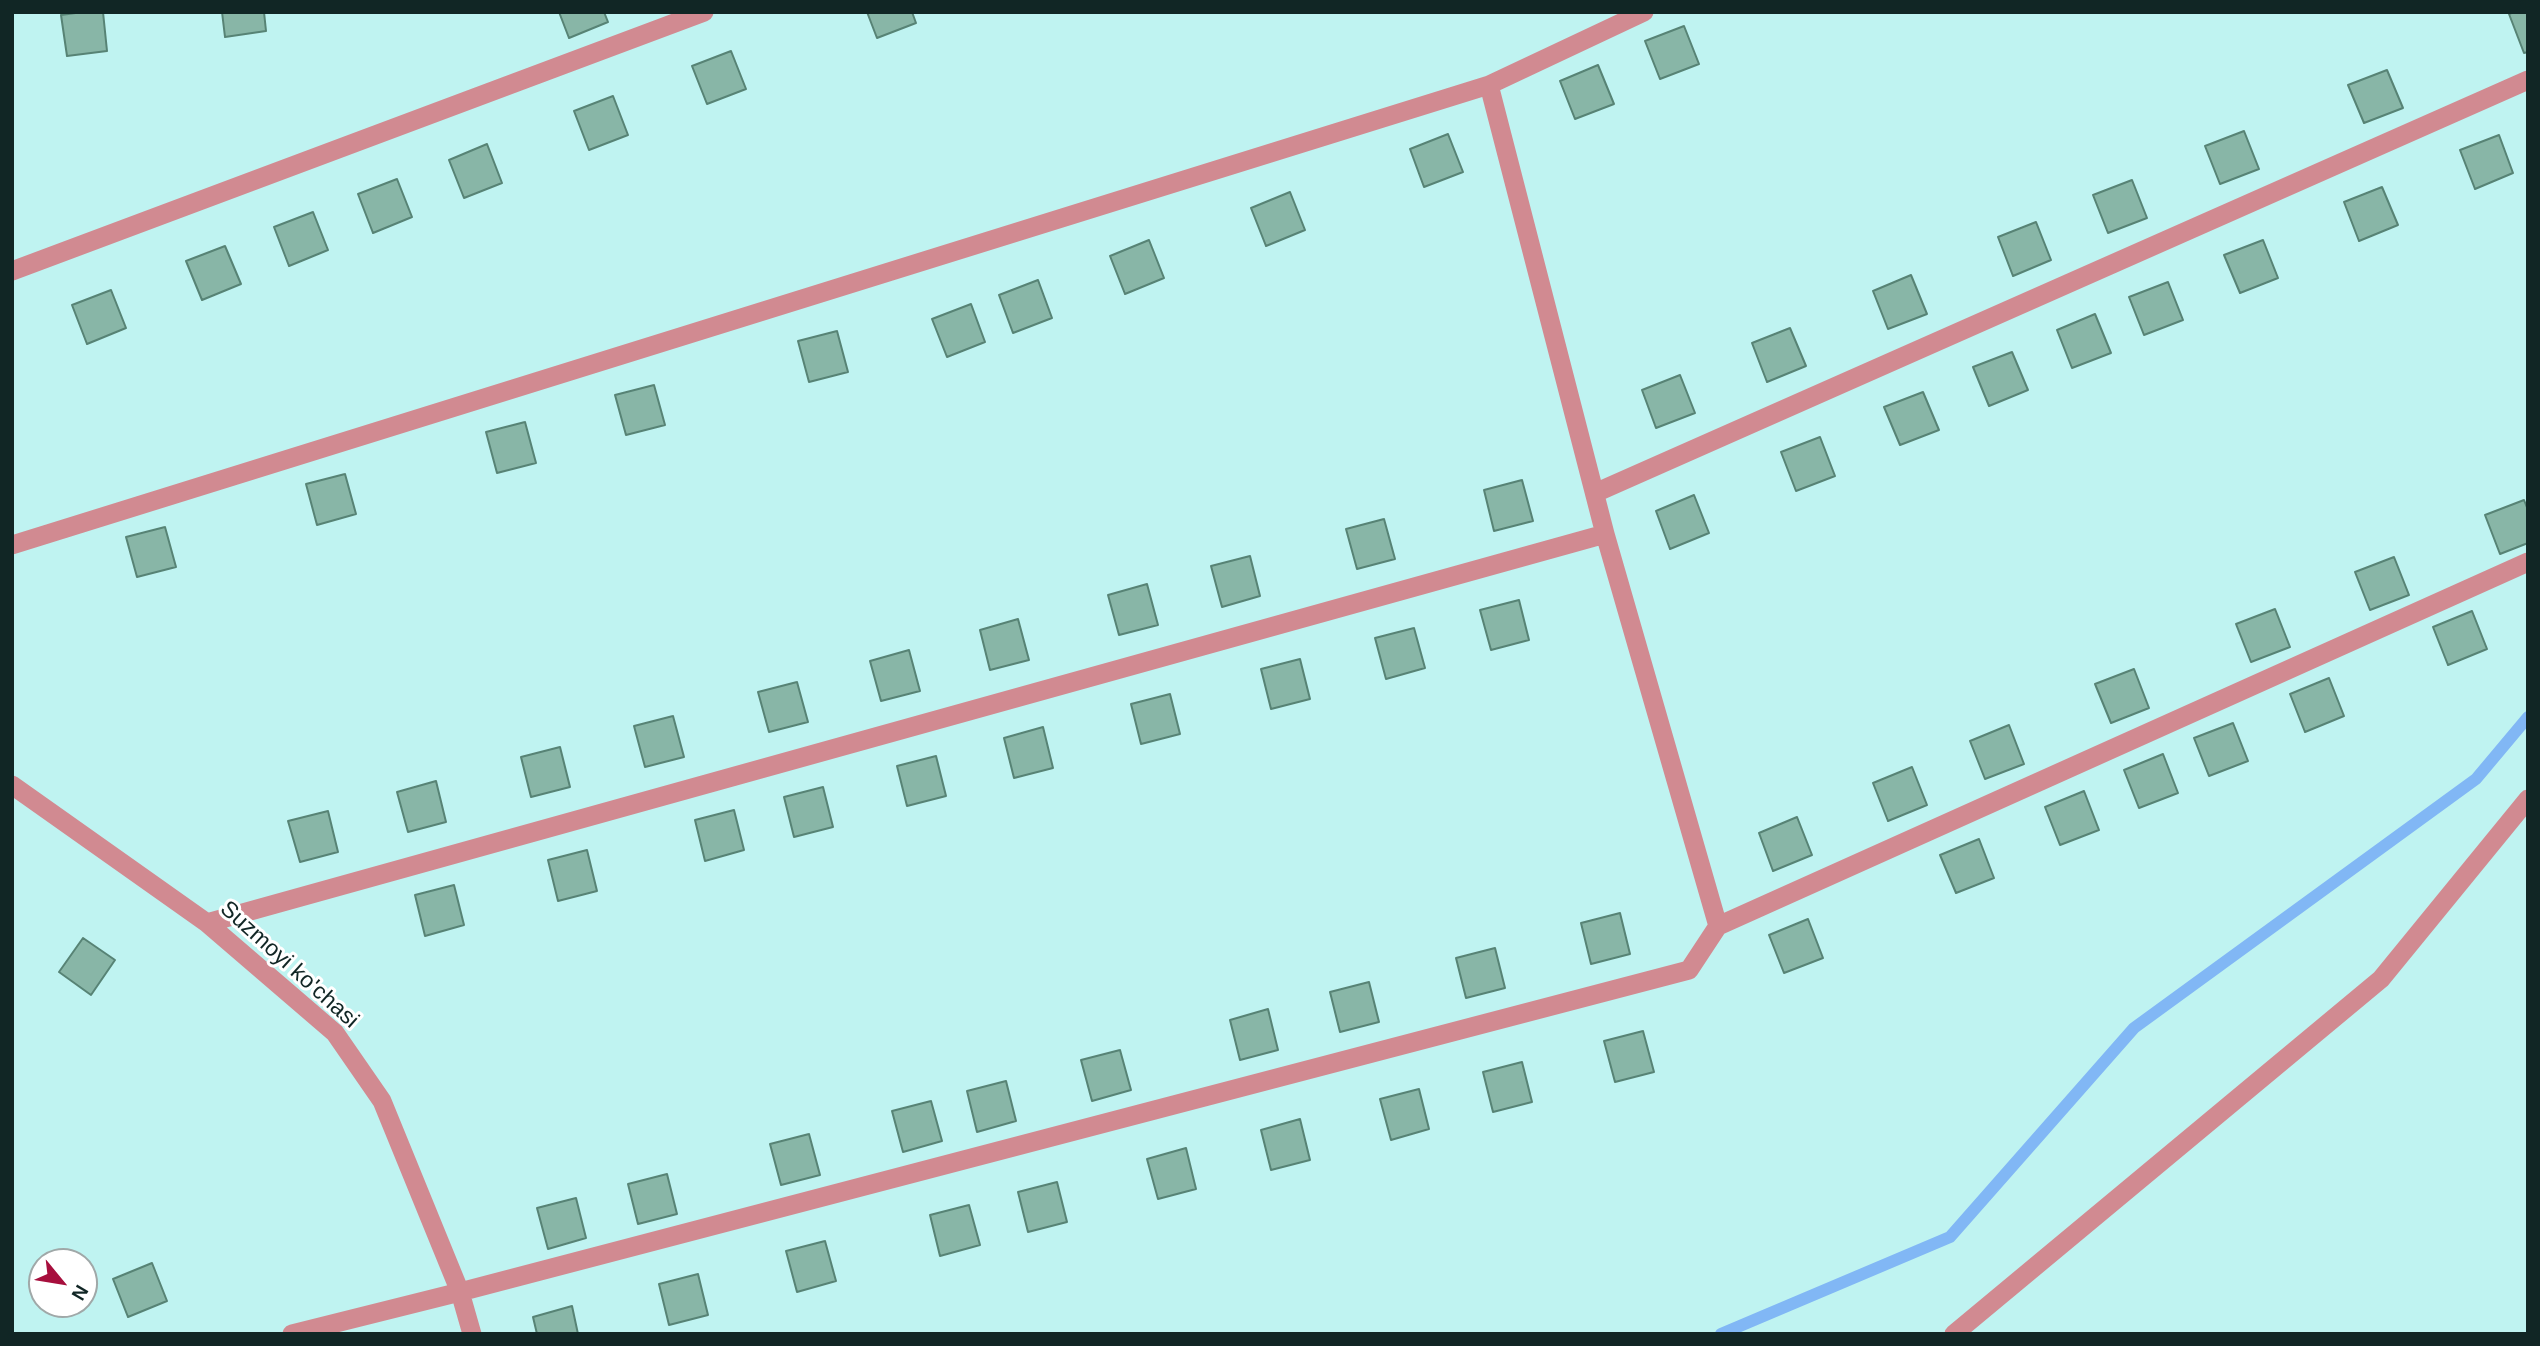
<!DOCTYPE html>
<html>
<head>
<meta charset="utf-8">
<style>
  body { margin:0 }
  #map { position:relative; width:2540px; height:1346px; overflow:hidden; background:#bff3f1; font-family:Arial,sans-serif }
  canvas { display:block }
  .frame { position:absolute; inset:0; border:14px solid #112625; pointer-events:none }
  .north { position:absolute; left:28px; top:1248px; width:70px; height:70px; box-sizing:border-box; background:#fff; border:2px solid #a0a8a8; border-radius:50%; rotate:120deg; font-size:19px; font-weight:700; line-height:28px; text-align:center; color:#112625 }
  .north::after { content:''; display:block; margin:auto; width:24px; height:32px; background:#a70f3d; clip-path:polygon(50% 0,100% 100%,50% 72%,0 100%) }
</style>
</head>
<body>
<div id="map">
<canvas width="2540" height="1346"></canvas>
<div class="frame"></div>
<div class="north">N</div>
</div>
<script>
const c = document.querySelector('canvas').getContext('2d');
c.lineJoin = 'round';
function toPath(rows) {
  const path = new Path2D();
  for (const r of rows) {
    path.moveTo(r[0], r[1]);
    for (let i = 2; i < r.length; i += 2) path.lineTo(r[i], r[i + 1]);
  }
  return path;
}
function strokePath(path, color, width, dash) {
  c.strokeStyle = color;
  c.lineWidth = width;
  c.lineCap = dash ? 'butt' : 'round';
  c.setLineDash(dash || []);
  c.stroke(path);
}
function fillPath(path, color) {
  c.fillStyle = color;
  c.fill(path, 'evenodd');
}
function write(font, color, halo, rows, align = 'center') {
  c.font = font + ' Arial,sans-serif';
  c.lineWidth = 6;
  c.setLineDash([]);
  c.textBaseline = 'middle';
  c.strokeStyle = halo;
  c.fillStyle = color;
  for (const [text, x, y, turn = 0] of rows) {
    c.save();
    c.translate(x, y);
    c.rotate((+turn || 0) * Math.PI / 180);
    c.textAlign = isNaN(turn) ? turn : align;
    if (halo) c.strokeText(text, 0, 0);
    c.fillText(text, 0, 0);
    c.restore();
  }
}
strokePath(toPath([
  [1721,1334,1950,1237,2134,1028,2476,779,2528,717]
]), '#81b7f5', 12);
const building = toPath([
  [83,12,103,12,107,51,67,56,61,15,83,12],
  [222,12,264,12,266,31,225,37,222,12],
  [559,12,604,12,608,22,569,38,559,12],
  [867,12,912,12,916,23,877,38,867,12],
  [2514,12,2528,12,2528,52,2524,53,2509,14,2514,12],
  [1684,26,1699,64,1660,79,1645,41,1684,26],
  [731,51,746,89,707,104,692,66,731,51],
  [1598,65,1614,104,1575,119,1560,81,1598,65],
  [2387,70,2403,108,2364,123,2348,85,2387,70],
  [613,96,628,135,589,150,574,111,613,96],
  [2244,131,2259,169,2220,184,2205,146,2244,131],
  [1448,134,1463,172,1424,187,1410,149,1448,134],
  [2499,135,2513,173,2475,189,2460,150,2499,135],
  [487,144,502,183,464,198,449,160,487,144],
  [397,179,412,217,373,233,358,194,397,179],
  [2132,180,2147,218,2108,233,2093,195,2132,180],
  [2382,187,2398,225,2359,241,2344,202,2382,187],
  [1290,192,1305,230,1266,246,1251,208,1290,192],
  [313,212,328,250,289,266,274,227,313,212],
  [2036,222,2051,260,2013,276,1998,237,2036,222],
  [1149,240,1164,278,1125,294,1110,256,1149,240],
  [2263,240,2278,278,2240,293,2224,255,2263,240],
  [225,246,241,284,202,300,186,261,225,246],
  [1911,275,1927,314,1888,329,1873,291,1911,275],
  [1038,280,1052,318,1013,333,999,295,1038,280],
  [2168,282,2183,320,2144,335,2129,297,2168,282],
  [111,290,126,328,87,344,72,305,111,290],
  [971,304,985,342,947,357,932,319,971,304],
  [2095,314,2111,353,2072,368,2057,330,2095,314],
  [1790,328,1806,366,1767,382,1752,343,1790,328],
  [837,331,848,372,809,382,798,341,837,331],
  [2012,352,2028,390,1989,406,1973,367,2012,352],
  [1680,375,1695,413,1656,428,1642,390,1680,375],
  [654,385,665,425,626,435,615,395,654,385],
  [1923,392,1939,430,1900,445,1884,407,1923,392],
  [525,422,536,463,497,473,486,432,525,422],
  [1820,437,1835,476,1796,491,1781,452,1820,437],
  [345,474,356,514,317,525,306,484,345,474],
  [1522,480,1533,521,1494,531,1484,490,1522,480],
  [1694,495,1709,533,1670,549,1656,511,1694,495],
  [2524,500,2528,510,2528,543,2500,554,2485,515,2524,500],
  [1384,519,1395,559,1357,569,1346,529,1384,519],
  [165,527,176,567,137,577,126,537,165,527],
  [1250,556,1260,596,1222,607,1211,566,1250,556],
  [2394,557,2409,595,2370,610,2355,572,2394,557],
  [1147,584,1158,625,1119,635,1108,595,1147,584],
  [1519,600,1529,640,1491,650,1480,610,1519,600],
  [2275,609,2290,647,2251,662,2236,624,2275,609],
  [2472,611,2487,649,2448,665,2433,627,2472,611],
  [1018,619,1029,660,990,670,980,630,1018,619],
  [1414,628,1425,668,1386,679,1375,638,1414,628],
  [909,650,920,691,881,701,870,661,909,650],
  [1300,659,1310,699,1271,709,1261,669,1300,659],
  [2134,669,2149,708,2111,723,2095,684,2134,669],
  [2329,678,2344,716,2305,732,2290,694,2329,678],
  [797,682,808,722,769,732,758,692,797,682],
  [1170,694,1180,734,1141,744,1131,704,1170,694],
  [673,716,684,757,645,767,634,726,673,716],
  [2233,723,2248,761,2209,776,2194,738,2233,723],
  [2009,725,2024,764,1985,779,1970,741,2009,725],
  [1043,727,1053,768,1014,778,1004,738,1043,727],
  [560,747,570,787,531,797,521,757,560,747],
  [2163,754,2178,793,2139,808,2124,770,2163,754],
  [936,756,946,796,907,806,897,766,936,756],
  [1912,767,1927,805,1888,821,1873,783,1912,767],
  [436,781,446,822,408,832,397,792,436,781],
  [823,787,833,827,794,837,784,797,823,787],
  [2084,791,2099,830,2060,845,2045,807,2084,791],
  [734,810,744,850,705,861,695,820,734,810],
  [328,811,338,852,300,862,288,821,328,811],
  [1797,817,1812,855,1773,871,1759,833,1797,817],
  [1979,839,1994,878,1956,893,1940,855,1979,839],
  [587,850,597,891,558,901,548,860,587,850],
  [454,885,464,925,425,936,415,895,454,885],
  [1620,913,1630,954,1591,964,1581,923,1620,913],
  [1808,919,1823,958,1784,973,1769,935,1808,919],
  [83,938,115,960,91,995,59,972,83,938],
  [1495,948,1505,988,1466,998,1456,958,1495,948],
  [1369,982,1379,1022,1340,1032,1330,992,1369,982],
  [1268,1009,1278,1050,1240,1060,1230,1020,1268,1009],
  [1643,1031,1654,1072,1615,1082,1604,1041,1643,1031],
  [1120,1050,1131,1090,1092,1101,1081,1060,1120,1050],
  [1522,1062,1532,1102,1493,1112,1483,1072,1522,1062],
  [1006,1081,1016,1121,977,1132,967,1091,1006,1081],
  [1419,1089,1429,1129,1391,1140,1380,1099,1419,1089],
  [931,1101,942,1141,903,1152,892,1111,931,1101],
  [1300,1119,1310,1160,1271,1170,1261,1130,1300,1119],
  [809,1134,820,1175,781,1185,770,1144,809,1134],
  [1186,1148,1196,1189,1158,1199,1147,1159,1186,1148],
  [667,1174,677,1214,638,1224,628,1184,667,1174],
  [1057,1182,1067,1222,1028,1232,1018,1192,1057,1182],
  [576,1198,586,1238,548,1249,537,1208,576,1198],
  [969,1205,980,1245,940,1256,930,1215,969,1205],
  [825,1241,836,1281,797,1292,786,1251,825,1241],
  [152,1263,167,1301,128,1317,113,1279,152,1263],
  [698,1274,708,1315,669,1325,659,1284,698,1274],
  [572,1306,578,1334,537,1334,533,1317,572,1306]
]);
fillPath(building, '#88b6a7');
strokePath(building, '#578375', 2);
strokePath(toPath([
  [1489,85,1605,534,1718,926],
  [12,271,704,12],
  [1595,493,2528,80],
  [12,545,1489,85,1644,12],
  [12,785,207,923,335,1033,382,1101,460,1292,472,1334],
  [207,923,1605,534],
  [292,1334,460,1292,1689,970,1718,926,2528,562],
  [1954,1334,2381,979,2528,799]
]), '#d18a91', 19);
write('23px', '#112625', '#fff', [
  ["Suzmoyi ko'chasi",289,965,42]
]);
</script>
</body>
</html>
